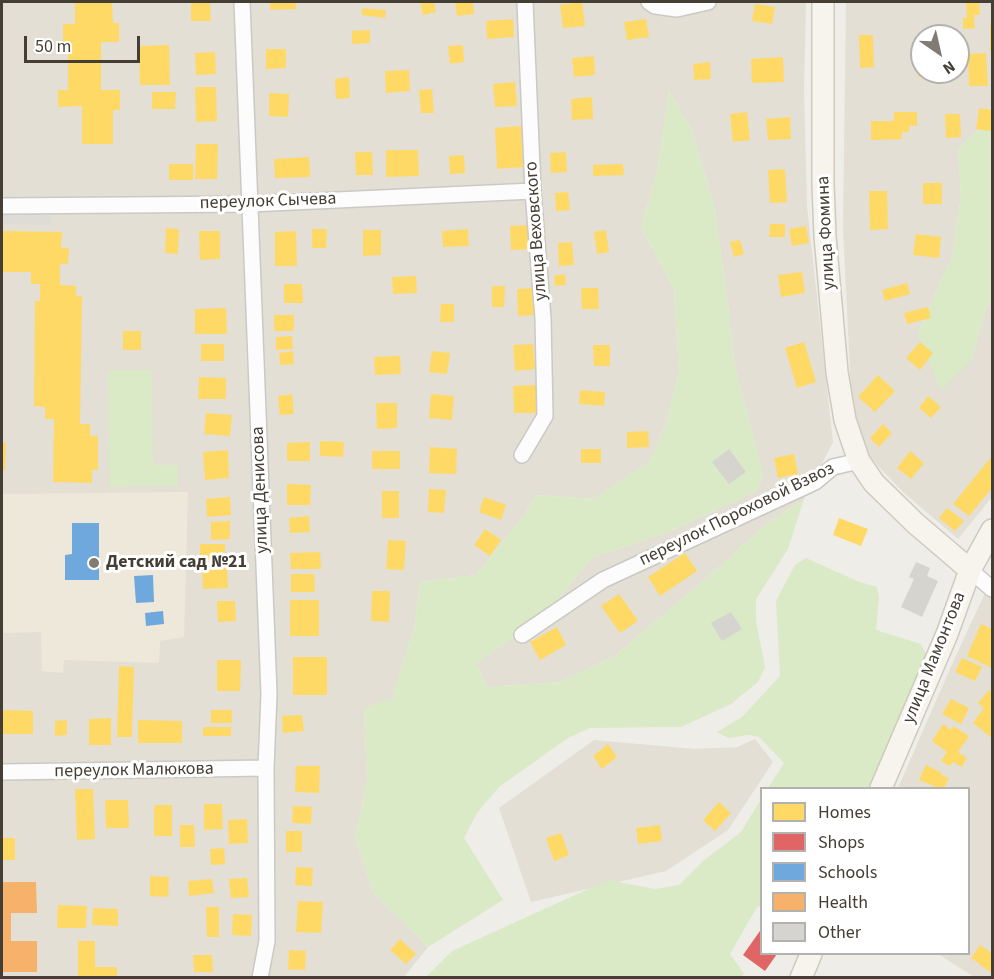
<!DOCTYPE html>
<html>
<head>
<meta charset="utf-8">
<style>
  body { margin:0 }
  #map { position:relative; width:994px; height:979px; overflow:hidden; background:#eeede8; font-family:"Source Sans 3",sans-serif }
  canvas { display:block }
  .frame { position:absolute; inset:0; border:3px solid #443e34; pointer-events:none }
  .legend { position:absolute; left:760px; top:787px; width:210px; height:168px; box-sizing:border-box; background:#fff; border:2px solid #b4b2ae; margin:0; padding:8px 10px; list-style:none; font-size:18px; color:#443e34 }
  .legend li { display:flex; align-items:center; gap:12px; height:30px }
  .legend b { width:30px; border:2px solid #b4b2ae }
  .north { position:absolute; left:910px; top:24px; width:60px; height:60px; box-sizing:border-box; background:#fff; border:2px solid #b4b2ae; border-radius:50%; rotate:146deg; font-size:16px; font-weight:700; line-height:24px; text-align:center; color:#443e34 }
  .north::after { content:''; display:block; margin:auto; width:21px; height:27px; background:#807b73; clip-path:polygon(50% 0,100% 100%,50% 72%,0 100%) }
  .scale { position:absolute; left:24px; top:36px; width:116px; height:27px; box-sizing:border-box; border:3px solid #443e34; border-top:0; padding-left:8px; font-size:18px; line-height:21px; white-space:nowrap; color:#443e34; -webkit-text-stroke:4px #fff; paint-order:stroke }
</style>
</head>
<body>
<div id="map">
<canvas width="994" height="979"></canvas>
<div class="frame"></div>
<ul class="legend">
<li><b style="height:16px;background:#ffd966"></b>Homes</li>
<li><b style="height:16px;background:#e06666"></b>Shops</li>
<li><b style="height:16px;background:#6fa8dc"></b>Schools</li>
<li><b style="height:16px;background:#f6b26b"></b>Health</li>
<li><b style="height:16px;background:#d6d4cf"></b>Other</li>
</ul>
<div class="north">N</div>
<div class="scale">50 m</div>
</div>
<script>
const c = document.querySelector('canvas').getContext('2d');
c.lineJoin = 'round';
function fillPath(path, color) {
  c.fillStyle = color;
  c.fill(path, 'evenodd');
}
function toPath(rows) {
  const path = new Path2D();
  for (const r of rows) {
    path.moveTo(r[0], r[1]);
    for (let i = 2; i < r.length; i += 2) path.lineTo(r[i], r[i + 1]);
  }
  return path;
}
function strokePath(path, color, width, dash) {
  c.strokeStyle = color;
  c.lineWidth = width;
  c.lineCap = dash ? 'butt' : 'round';
  c.setLineDash(dash || []);
  c.stroke(path);
}
function write(font, color, halo, rows, align = 'center') {
  c.font = font + ' "Source Sans 3",sans-serif';
  c.lineWidth = 6;
  c.setLineDash([]);
  c.textBaseline = 'middle';
  c.strokeStyle = halo;
  c.fillStyle = color;
  for (const [text, x, y, turn = 0] of rows) {
    c.save();
    c.translate(x, y);
    c.rotate((+turn || 0) * Math.PI / 180);
    c.textAlign = isNaN(turn) ? turn : align;
    if (halo) c.strokeText(text, 0, 0);
    c.fillText(text, 0, 0);
    c.restore();
  }
}
fillPath(toPath([
  [2,2,806,2,804,89,807,206,833,442,804,499,765,525,720,566,616,655,560,682,487,687,476,663,542,618,592,558,666,533,757,491,763,474,735,367,727,297,714,205,691,128,669,91,657,171,641,227,674,290,679,372,666,422,650,461,593,499,536,495,524,515,476,575,420,582,414,629,391,701,364,708,367,780,355,837,373,893,428,947,404,977,2,977],
  [846,2,992,2,992,123,973,133,958,150,961,196,952,256,917,334,972,359,986,308,992,300,992,497,958,539,903,492,878,466,863,448,852,412,843,228],
  [922,36,958,36,958,72,922,72],
  [992,578,992,977,974,977,938,954,968,954,968,788,898,788,953,662],
  [755,739,773,762,728,830,666,871,531,902,499,808,594,740,695,749,737,747]
]), '#e3dfd5');
fillPath(toPath([
  [188,492,184,637,160,641,159,663,64,660,63,673,42,671,41,632,2,633,2,494]
]), '#ede8d9');
fillPath(toPath([
  [669,91,691,128,714,205,727,297,735,367,763,473,757,491,666,533,592,558,542,618,476,663,487,687,560,682,616,655,720,566,765,525,804,499,788,549,756,599,756,621,765,667,758,682,731,704,681,727,590,728,568,738,499,787,477,813,464,838,503,900,428,947,373,893,355,837,367,780,364,707,391,700,414,629,420,582,476,575,524,515,536,495,593,499,650,461,666,422,679,372,674,290,641,227,657,171],
  [992,123,992,300,986,308,972,359,941,391,917,334,952,256,961,196,958,150,973,133],
  [108,370,152,370,153,465,178,465,178,486,109,487],
  [806,558,857,581,877,587,879,597,876,630,921,644,927,656,871,788,768,788,784,763,759,737,749,735,728,738,717,732,742,717,780,676,776,601,795,565],
  [761,799,761,905,757,907,730,954,744,974,741,977,426,977,452,951,608,880,655,889,679,885,703,861,741,832]
]), '#daeac6');
fillPath(toPath([
  [2,213,51,214,51,225,2,224],
  [2,306,4,306,3,423,2,423]
]), '#dddcd7');
fillPath(toPath([
  [75,2,112,2,113,23,119,23,119,42,101,42,101,90,120,90,120,110,113,110,113,144,82,144,82,106,58,107,58,90,68,90,68,46,63,46,63,24,75,24],
  [191,2,210,2,211,21,191,21],
  [270,2,296,2,296,9,270,10],
  [420,2,434,2,436,12,423,15],
  [455,2,473,2,474,14,457,16],
  [582,2,585,26,563,28,560,5],
  [966,2,979,2,980,15,974,15,975,28,963,29,963,18,967,18],
  [755,4,775,7,772,24,752,21],
  [362,8,386,10,385,18,362,15],
  [513,19,514,37,487,39,486,21],
  [646,19,649,37,627,40,624,22],
  [990,24,992,24,992,51,990,51],
  [370,30,370,43,352,44,352,31],
  [859,35,873,35,874,67,860,68],
  [169,45,170,85,140,85,139,46],
  [463,45,464,62,450,64,448,46],
  [266,49,286,49,286,68,266,69],
  [215,52,216,74,196,75,195,53],
  [986,53,988,86,969,86,968,54],
  [594,56,595,75,574,77,572,58],
  [783,57,784,82,752,83,751,59],
  [917,57,922,57,922,72,949,72,949,77,918,77],
  [710,62,711,79,694,80,693,64],
  [409,70,410,91,386,93,385,71],
  [349,77,350,98,336,99,335,79],
  [515,82,517,106,495,107,493,84],
  [195,87,216,87,217,121,196,122],
  [432,89,434,113,421,113,419,90],
  [152,92,176,92,175,109,152,109],
  [269,93,289,94,288,117,269,116],
  [592,97,593,119,572,120,571,99],
  [979,108,992,110,991,131,976,129],
  [747,112,750,140,733,142,730,114],
  [894,112,917,112,917,126,909,126,909,132,902,132,902,139,871,140,871,121,894,121],
  [945,114,960,114,961,137,946,138],
  [790,117,791,139,768,140,766,119],
  [521,126,523,167,497,169,495,128],
  [196,144,218,144,217,179,195,179],
  [386,150,418,150,419,176,386,177],
  [355,152,372,152,373,175,356,175],
  [566,152,567,172,551,173,550,153],
  [464,155,465,173,450,174,449,156],
  [309,157,310,177,275,178,274,159],
  [169,164,193,164,193,180,169,180],
  [623,164,624,175,593,176,593,165],
  [785,169,787,202,770,203,768,170],
  [923,183,942,183,942,204,923,204],
  [869,191,887,191,888,229,870,230],
  [568,192,570,210,556,211,555,193],
  [770,224,785,224,785,237,769,237],
  [528,225,529,249,511,250,510,226],
  [806,226,809,243,792,246,789,229],
  [166,228,179,229,178,254,165,253],
  [312,229,327,229,326,248,312,248],
  [468,229,469,246,443,247,442,231],
  [363,230,381,230,381,255,363,256],
  [606,230,609,252,597,254,594,232],
  [2,231,62,232,61,248,69,248,68,264,60,264,60,285,76,286,76,296,82,296,80,424,90,424,90,436,98,436,98,470,92,470,92,483,53,482,54,419,45,419,45,407,34,406,35,301,40,301,40,284,31,284,31,272,2,272],
  [199,231,220,231,220,259,200,260],
  [296,231,297,266,275,266,275,232],
  [916,234,941,237,939,258,913,255],
  [740,240,744,254,734,257,730,242],
  [572,242,574,265,559,266,558,243],
  [802,272,805,293,781,297,778,275],
  [565,274,566,285,555,286,554,276],
  [416,276,417,293,393,294,392,277],
  [907,283,910,294,885,301,882,290],
  [284,284,302,284,303,303,284,303],
  [492,286,505,286,504,307,492,307],
  [532,288,534,315,518,316,517,289],
  [581,288,598,288,599,309,582,309],
  [441,304,454,304,454,322,440,322],
  [928,307,931,318,907,324,904,313],
  [226,308,227,334,195,334,195,309],
  [274,315,294,315,294,331,274,331],
  [123,331,141,331,141,350,123,350],
  [292,336,293,349,276,350,276,337],
  [804,342,816,382,797,388,785,348],
  [920,342,933,353,920,370,906,358],
  [201,344,224,344,224,361,201,361],
  [533,344,535,369,515,371,513,345],
  [593,345,610,345,610,366,594,366],
  [293,351,294,364,280,365,279,353],
  [432,351,450,353,447,374,429,372],
  [400,356,401,374,375,375,374,357],
  [878,375,895,391,875,412,858,397],
  [199,377,226,378,226,399,198,399],
  [536,385,537,413,514,413,513,386],
  [580,390,605,392,604,406,579,404],
  [292,394,294,414,280,415,278,396],
  [431,394,454,396,452,420,429,418],
  [928,396,941,407,931,418,919,408],
  [376,403,397,403,397,428,377,429],
  [206,413,232,415,230,436,204,434],
  [883,424,892,433,879,447,870,438],
  [648,431,649,447,627,448,627,432],
  [320,441,344,442,343,457,320,456],
  [310,442,310,461,287,461,287,443],
  [2,443,6,443,5,470,2,470],
  [430,447,457,449,456,474,429,473],
  [581,449,601,449,601,463,581,463],
  [228,450,229,478,205,480,203,452],
  [372,451,400,451,400,469,372,469],
  [910,451,924,463,911,479,897,468],
  [794,454,798,474,778,478,774,458],
  [992,456,992,488,969,516,953,504],
  [287,484,311,485,310,505,287,505],
  [429,489,446,490,444,513,428,512],
  [382,491,399,491,399,518,382,518],
  [230,497,231,515,207,517,206,499],
  [484,497,506,505,501,520,479,512],
  [947,508,964,521,955,531,939,518],
  [309,516,310,532,290,533,289,518],
  [839,518,868,529,861,546,833,535],
  [230,521,230,539,211,540,211,522],
  [485,529,501,540,490,556,474,545],
  [388,540,406,541,404,570,386,569],
  [200,544,225,544,225,560,200,560],
  [320,552,321,569,291,569,290,553],
  [685,553,697,571,660,596,648,577],
  [227,565,228,588,203,589,202,567],
  [291,574,314,574,315,592,291,592],
  [372,591,390,591,389,622,371,621],
  [619,594,638,621,620,633,601,606],
  [290,600,319,600,319,636,290,636],
  [217,601,235,601,236,621,218,622],
  [981,624,992,629,992,668,967,656],
  [557,627,566,645,540,660,530,642],
  [293,657,327,657,327,695,293,695],
  [962,658,982,667,975,681,955,672],
  [217,660,241,660,240,691,217,691],
  [119,666,134,667,132,737,117,737],
  [989,690,992,693,992,738,973,723,984,708,978,703],
  [951,699,969,708,961,724,942,714],
  [2,710,33,711,33,734,2,734],
  [211,710,232,710,232,723,211,723],
  [302,715,304,731,283,733,282,716],
  [111,718,111,745,89,745,89,719],
  [67,720,67,735,55,736,55,721],
  [138,720,182,721,182,743,138,743],
  [943,724,951,730,953,726,969,736,958,752,967,758,962,767,953,762,950,766,941,761,947,752,932,741],
  [203,727,231,727,231,736,203,736],
  [608,744,617,757,602,769,593,756],
  [926,765,942,773,941,775,949,778,944,788,938,788,919,780],
  [296,766,320,766,319,793,295,792],
  [75,789,93,789,95,839,77,840],
  [105,800,128,800,129,828,106,828],
  [719,802,731,813,715,831,703,820],
  [204,804,222,804,223,829,204,830],
  [154,805,172,805,172,836,154,836],
  [293,806,312,807,311,824,292,823],
  [247,819,248,843,229,844,228,820],
  [180,825,194,825,195,847,180,847],
  [660,825,662,841,638,844,636,828],
  [286,831,302,831,302,852,286,852],
  [561,833,569,855,554,861,546,838],
  [2,838,15,838,15,860,2,860],
  [224,848,225,864,211,865,210,849],
  [296,867,313,868,312,886,295,885],
  [150,876,169,877,168,897,150,896],
  [247,878,249,897,231,898,229,879],
  [212,879,214,893,189,896,188,881],
  [298,901,323,902,321,933,296,932],
  [58,905,87,906,86,928,57,928],
  [206,907,219,907,219,937,207,937],
  [93,908,118,909,118,926,92,925],
  [233,914,252,915,251,936,232,935],
  [400,939,416,954,406,964,390,950],
  [78,941,95,941,95,967,117,967,117,978,78,978],
  [980,945,992,953,992,968,990,972,971,958],
  [289,950,306,951,305,970,288,969],
  [193,955,212,955,213,972,194,972]
]), '#ffd966');
fillPath(toPath([
  [762,928,762,954,777,954,765,971,743,955]
]), '#e06666');
fillPath(toPath([
  [72,523,99,523,99,580,65,580,65,555,72,554],
  [153,575,154,602,136,603,134,576],
  [163,611,164,624,146,626,145,613]
]), '#6fa8dc');
fillPath(toPath([
  [2,882,36,882,37,913,11,913,11,941,37,941,37,972,2,972]
]), '#f6b26b');
fillPath(toPath([
  [729,449,746,472,729,484,712,462],
  [916,562,930,568,927,576,938,581,922,617,901,607,914,579,909,577],
  [731,612,742,629,722,641,711,623]
]), '#d6d4cf');
const street = toPath([
  [242,2,269,694,266,768,267,941,260,978],
  [649,2,655,6,677,9,708,2],
  [2,206,250,204,533,191],
  [522,455,545,416,543,318,533,191,525,2],
  [970,570,992,589],
  [522,635,603,580,815,482,833,467,859,461],
  [2,772,266,768]
]);
const secondary = toPath([
  [823,2,823,184,825,236,837,372,845,420,859,461,874,483,915,523,970,570],
  [881,788,947,634,970,570,992,530],
  [801,978,811,954]
]);
strokePath(street, '#cbc9c4', 18);
strokePath(secondary, '#cecabe', 24);
strokePath(street, '#fcfcfc', 15);
strokePath(secondary, '#f6f4ed', 21);
for (const [x, y, r, color] of [
  [94,563,6,"#807b73"]
]) {
  const dot = new Path2D();
  dot.arc(x, y, r, 0, 2 * Math.PI);
  c.fillStyle = color;
  c.fill(dot);
  strokePath(dot, '#fff', 2);
}
write('18px', '#443e34', '#fff', [
  ["переулок Сычева",268,202,-2],
  ["улица Веховского",537,231,-94],
  ["улица Фомина",827,233,-93],
  ["улица Денисова",261,490,-92],
  ["переулок Пороховой Взвоз",737,515,-26],
  ["улица Мамонтова",935,658,-68],
  ["переулок Малюкова",134,771,-1]
]);
write('bold 18px', '#443e34', '#fff', [
  ["Детский сад №21",106,563]
], 'left');
</script>
</body>
</html>
